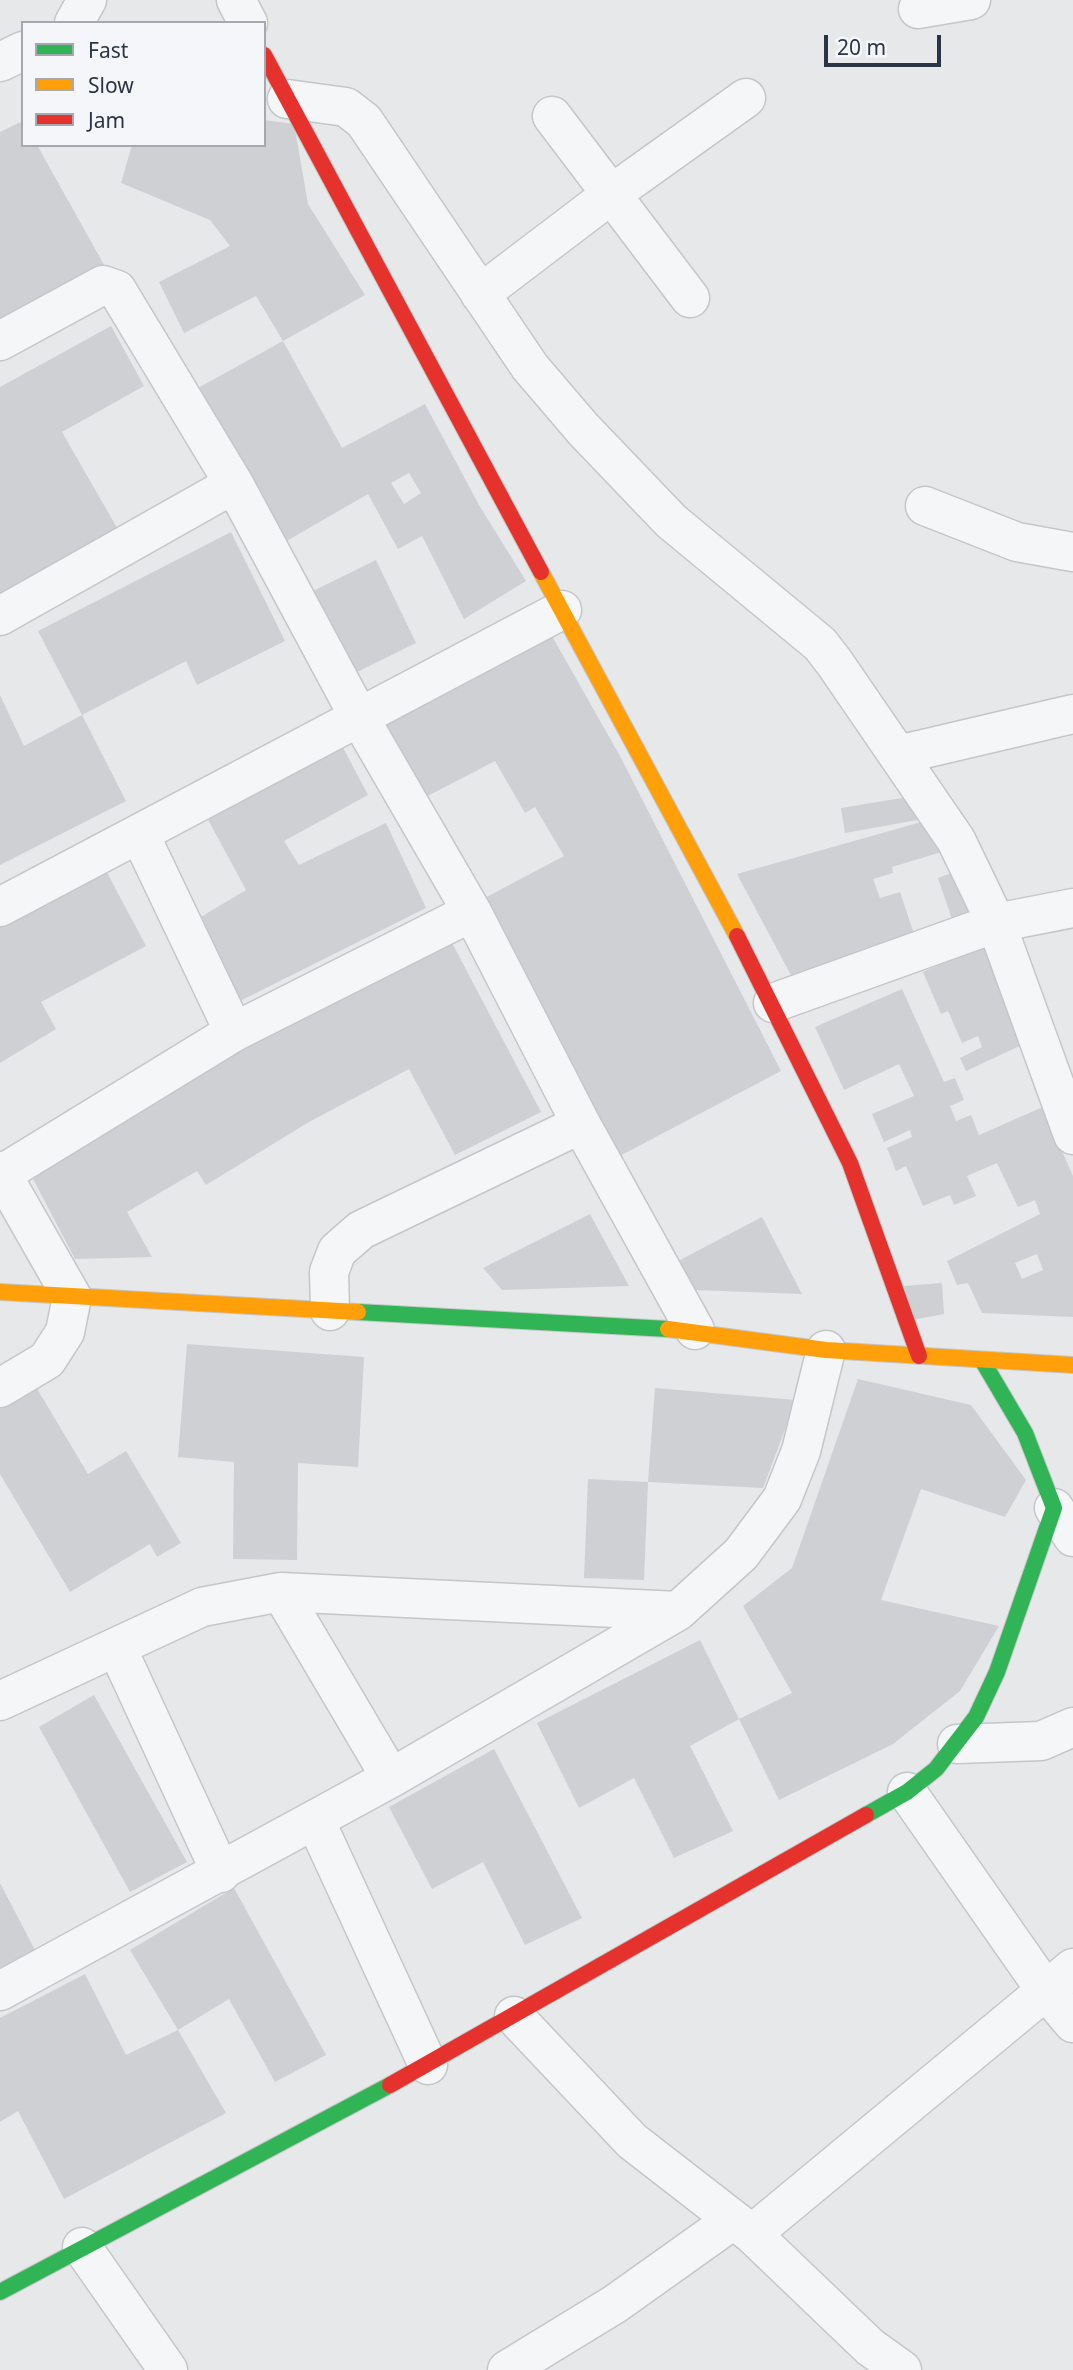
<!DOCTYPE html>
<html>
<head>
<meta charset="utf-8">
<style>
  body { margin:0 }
  #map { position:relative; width:1073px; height:2370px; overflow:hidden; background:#e6e8ea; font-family:"Noto Sans",sans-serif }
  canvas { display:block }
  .legend { position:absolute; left:21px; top:21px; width:245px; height:126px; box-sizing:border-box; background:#f4f6f9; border:2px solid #a4a8b1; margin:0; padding:9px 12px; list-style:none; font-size:21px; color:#2b3445 }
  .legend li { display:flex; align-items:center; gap:14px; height:35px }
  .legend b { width:35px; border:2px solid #a4a8b1 }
  .scale { position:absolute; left:824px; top:35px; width:117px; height:32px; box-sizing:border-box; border:4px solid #2b3445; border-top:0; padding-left:9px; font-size:21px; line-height:24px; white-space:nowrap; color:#2b3445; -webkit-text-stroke:5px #f4f6f9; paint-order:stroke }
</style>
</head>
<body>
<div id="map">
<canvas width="1073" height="2370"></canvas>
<ul class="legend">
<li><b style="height:9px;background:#30b455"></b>Fast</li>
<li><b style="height:9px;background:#ff9f0a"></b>Slow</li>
<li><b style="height:9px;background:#e5322d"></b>Jam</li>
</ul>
<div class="scale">20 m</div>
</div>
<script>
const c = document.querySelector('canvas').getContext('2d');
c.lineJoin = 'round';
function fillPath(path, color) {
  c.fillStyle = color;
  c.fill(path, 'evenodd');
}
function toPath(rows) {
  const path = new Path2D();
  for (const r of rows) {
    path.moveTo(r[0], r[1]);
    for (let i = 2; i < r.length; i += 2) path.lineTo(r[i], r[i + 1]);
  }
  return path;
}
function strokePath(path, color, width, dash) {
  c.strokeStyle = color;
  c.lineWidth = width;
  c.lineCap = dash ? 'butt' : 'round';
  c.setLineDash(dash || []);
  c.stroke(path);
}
fillPath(toPath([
  [264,120,294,124,308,204,365,295,283,341,342,448,425,404,479,505,526,581,464,619,422,536,398,549,368,494,285,542,198,388,283,341,256,296,184,333,159,282,230,246,210,220,121,183,132,145,264,145],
  [409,473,421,493,404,504,391,483],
  [23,121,23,145,37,145,112,279,0,338,0,132],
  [111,326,144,386,62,432,120,533,0,600,0,387],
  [231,532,285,641,197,685,186,661,82,715,126,801,0,865,0,695,24,746,82,715,38,631],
  [376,560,416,643,351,675,311,592],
  [548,629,620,756,781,1071,614,1159,479,901,564,856,535,807,525,813,495,761,422,799,377,718],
  [339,740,368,795,284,841,299,865,386,823,426,908,238,1002,194,921,246,890,205,814],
  [920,795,923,819,845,833,841,808],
  [932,819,948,850,892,867,893,873,873,879,880,898,900,892,915,937,793,979,737,874],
  [103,865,146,946,41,1002,56,1029,0,1063,0,921],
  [957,871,973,921,955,928,938,878],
  [451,941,541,1112,455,1155,409,1069,309,1122,206,1185,197,1171,127,1212,152,1257,75,1259,31,1175,157,1103,207,1068,363,983],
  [985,944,1024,1044,966,1071,960,1058,982,1047,978,1036,962,1043,948,1011,941,1014,923,972],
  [902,989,944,1082,955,1078,964,1100,950,1106,956,1121,971,1115,979,1135,1043,1107,1073,1176,1073,1317,982,1313,968,1283,957,1285,947,1261,1040,1214,1035,1200,1018,1207,997,1163,967,1176,976,1196,954,1205,950,1195,923,1206,906,1166,896,1171,887,1148,912,1137,910,1130,884,1142,872,1114,914,1096,899,1064,844,1090,815,1027],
  [1037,1254,1043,1270,1022,1279,1015,1263],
  [590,1214,629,1286,502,1290,483,1268],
  [762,1217,802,1294,694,1290,680,1260],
  [942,1283,944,1314,912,1320,904,1286],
  [187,1344,364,1357,358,1467,298,1463,297,1560,233,1559,234,1462,178,1457],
  [858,1379,971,1405,1026,1480,1005,1517,921,1489,881,1600,999,1626,960,1691,893,1744,779,1800,739,1719,690,1746,733,1831,674,1858,634,1778,579,1808,537,1723,700,1640,739,1719,792,1693,743,1606,792,1568],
  [36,1387,88,1474,126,1451,181,1543,157,1557,150,1544,70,1592,0,1474,0,1409],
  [655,1388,796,1400,763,1488,648,1482],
  [588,1479,648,1482,644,1580,584,1578],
  [94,1695,187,1862,130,1892,39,1727],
  [494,1749,582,1918,525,1945,483,1862,432,1889,389,1807],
  [0,1883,35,1950,0,1968],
  [234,1888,326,2055,275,2082,229,1999,178,2030,130,1950],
  [85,1974,126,2055,178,2030,226,2113,64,2199,18,2111,0,2122,0,2018]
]), '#ced0d3');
const street = toPath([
  [236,0,248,23],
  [918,9,971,0],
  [74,23,87,0],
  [0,62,23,51],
  [287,99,346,107,364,121,530,367,583,429,671,521,820,644,834,662,956,840,996,923,1073,1135],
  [552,116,690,298],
  [480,294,613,193,746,98],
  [0,341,103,285,117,290,234,484,359,717,472,912,581,1124,695,1330],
  [925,506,1017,542,1073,552],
  [0,616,234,484],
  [898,755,1073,714],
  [140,835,234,1032],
  [0,907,562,610],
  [773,1003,996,923,1073,908],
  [0,1171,72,1297,65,1332,47,1360,0,1388],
  [2,1174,234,1032,472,912],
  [330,1311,329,1272,337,1251,361,1230,581,1124],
  [1054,1508,1073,1537],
  [281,1592,391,1778],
  [117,1648,221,1873],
  [0,1701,202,1607,281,1592,678,1611],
  [957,1744,1041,1741,1073,1727],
  [907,1792,1046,1991,1073,2023],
  [315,1820,428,2065],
  [0,1991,391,1778,678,1611,741,1554,782,1499,801,1451,826,1350],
  [514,2016,632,2141,752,2234,870,2347,902,2370],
  [752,2234,1073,1968],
  [82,2247,168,2370],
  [507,2370,615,2304,733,2220]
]);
const fast = toPath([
  [358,1312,668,1329],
  [866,1815,907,1792,936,1769,976,1717,997,1672,1054,1508,1025,1433,982,1360],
  [0,2292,390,2085]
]);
const slow = toPath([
  [541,572,737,936],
  [0,1292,358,1312],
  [668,1329,826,1350,1073,1365]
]);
const jam = toPath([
  [264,55,541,572],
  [737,936,850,1163,919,1356],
  [390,2085,866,1815]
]);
strokePath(street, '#c4c6c8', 41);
strokePath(fast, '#c4c6c8', 18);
strokePath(slow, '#c4c6c8', 18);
strokePath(jam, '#c4c6c8', 18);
strokePath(street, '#f5f6f7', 38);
strokePath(fast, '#30b455', 16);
strokePath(slow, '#ff9f0a', 16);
strokePath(jam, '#e5322d', 16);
</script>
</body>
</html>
